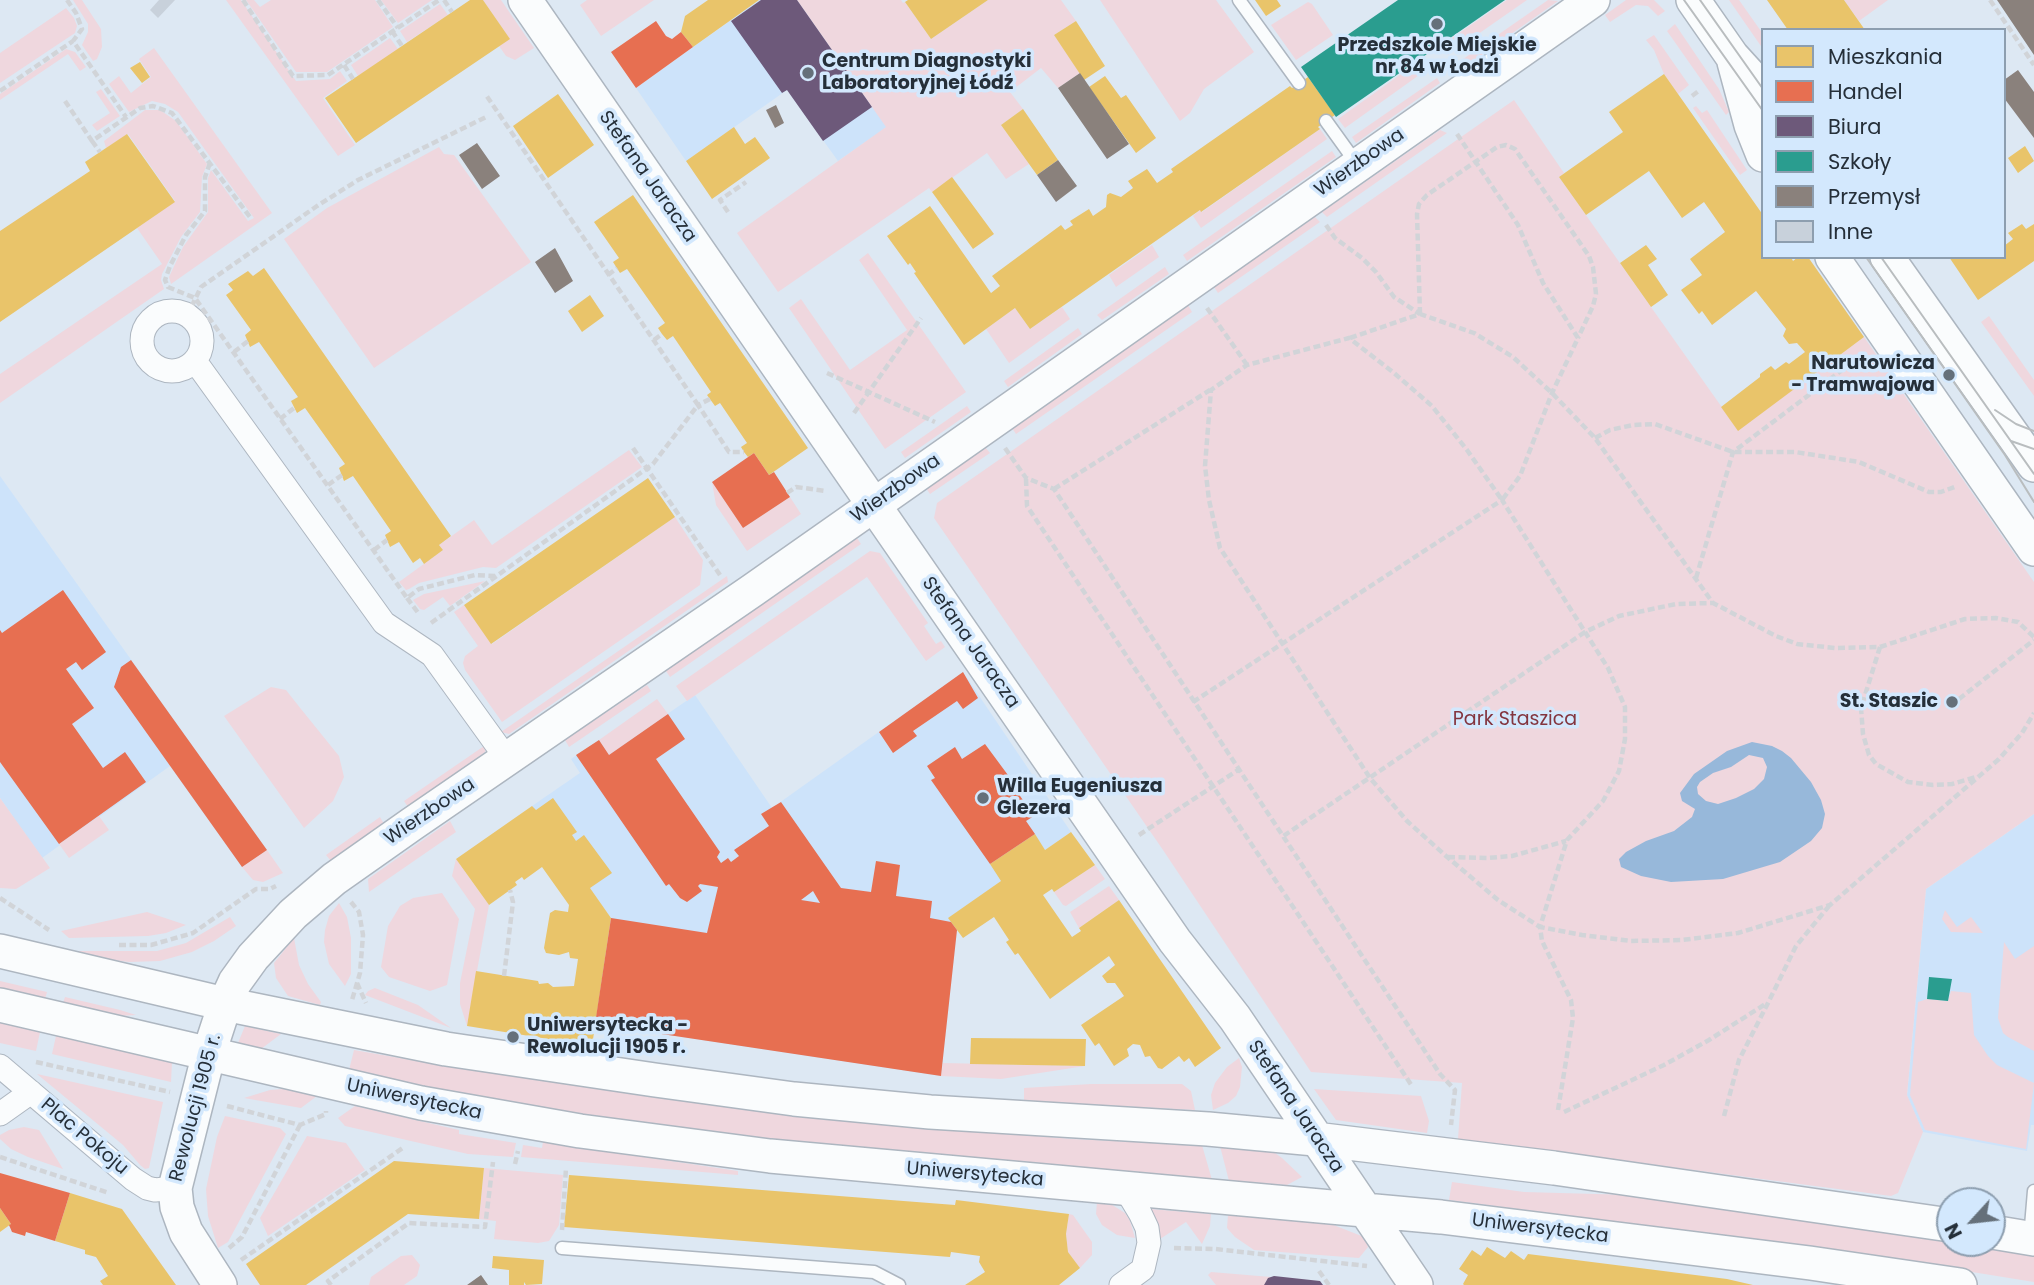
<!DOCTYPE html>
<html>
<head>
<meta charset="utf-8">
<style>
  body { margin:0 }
  #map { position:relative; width:2034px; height:1285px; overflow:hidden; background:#dde8f3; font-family:Poppins,sans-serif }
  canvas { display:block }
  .legend { position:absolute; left:1761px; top:28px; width:245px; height:231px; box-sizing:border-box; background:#d3e8fd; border:2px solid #8d9eaf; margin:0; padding:9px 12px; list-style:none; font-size:21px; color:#252f39 }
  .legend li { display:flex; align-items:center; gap:14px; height:35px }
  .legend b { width:35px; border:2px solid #8d9eaf }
  .north { position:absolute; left:1936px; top:1187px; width:70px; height:70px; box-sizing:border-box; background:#d3e8fd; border:2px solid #8d9eaf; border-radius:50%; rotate:243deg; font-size:19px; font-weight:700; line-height:28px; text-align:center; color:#252f39 }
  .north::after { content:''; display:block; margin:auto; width:24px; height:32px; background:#65707a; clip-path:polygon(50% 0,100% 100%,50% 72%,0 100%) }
</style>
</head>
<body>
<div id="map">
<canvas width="2034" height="1285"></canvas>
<ul class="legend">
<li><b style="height:19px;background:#e9c46a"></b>Mieszkania</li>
<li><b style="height:19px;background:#e76f51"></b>Handel</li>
<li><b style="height:19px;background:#6d597a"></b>Biura</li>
<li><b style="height:19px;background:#2a9d8f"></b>Szkoły</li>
<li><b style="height:19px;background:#8a817c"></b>Przemysł</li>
<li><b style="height:19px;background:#c8d1db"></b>Inne</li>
</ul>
<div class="north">N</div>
</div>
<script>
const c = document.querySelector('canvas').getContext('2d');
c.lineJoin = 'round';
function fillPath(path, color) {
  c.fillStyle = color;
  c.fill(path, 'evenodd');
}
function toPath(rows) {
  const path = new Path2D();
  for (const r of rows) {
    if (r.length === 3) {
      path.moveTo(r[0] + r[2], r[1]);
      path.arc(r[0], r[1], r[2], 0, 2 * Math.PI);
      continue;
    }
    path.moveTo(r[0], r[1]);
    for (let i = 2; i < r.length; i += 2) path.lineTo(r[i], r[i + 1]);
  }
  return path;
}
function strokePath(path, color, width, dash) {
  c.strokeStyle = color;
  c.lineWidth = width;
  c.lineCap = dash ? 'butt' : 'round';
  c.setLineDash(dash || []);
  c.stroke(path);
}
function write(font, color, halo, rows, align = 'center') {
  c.font = font + ' Poppins,sans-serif';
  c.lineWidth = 7;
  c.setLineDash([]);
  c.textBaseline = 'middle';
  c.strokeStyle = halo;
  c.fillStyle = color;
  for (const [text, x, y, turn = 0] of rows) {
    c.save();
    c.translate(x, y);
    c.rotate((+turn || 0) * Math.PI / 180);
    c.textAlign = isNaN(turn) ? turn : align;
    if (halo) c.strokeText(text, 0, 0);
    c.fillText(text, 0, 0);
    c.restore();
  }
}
fillPath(toPath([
  [759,0,798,0,887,127,838,161,787,90,686,161,636,88],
  [0,476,267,850,242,867,170,766,42,858,0,798],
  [963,672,1071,832,949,918,957,930,941,1076,595,1024,611,918,532,806,580,773,571,759,599,740,609,754,695,695,772,808],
  [2034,814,2034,1125,2031,1125,2027,1151,1923,1132,1907,1096,1926,889]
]), '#cde3fa');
fillPath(toPath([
  [73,0,82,0,101,29,102,47,97,59,93,61,82,45,88,32,88,24],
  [226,0,241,0,296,81,330,79,340,71,347,81,323,98,355,145,338,156],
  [246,0,254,0,260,7,271,0,375,0,393,27,327,72,296,72],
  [381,0,432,0,398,23],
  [483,0,501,0,534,48,515,60,506,56,499,46,509,38],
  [587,0,654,0,601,36,580,5],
  [797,0,901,0,903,3,905,2,931,39,988,0,1061,0,1076,21,1054,35,1080,73,1058,88,1041,68,1010,92,1023,109,1001,125,1029,164,1006,179,987,153,932,192,929,188,778,292,737,233,886,127],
  [1100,0,1216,0,1254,52,1204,89,1190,113,1180,121],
  [1507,0,1527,0,1448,55,1442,45],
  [1548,0,1558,1,1460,70,1456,64],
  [1626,0,1654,0,1665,11,1658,16,1648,6,1636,5,1610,22,1605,15],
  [1729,0,1739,0,1763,34,1763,49],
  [1844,0,1888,0,1859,21],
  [1308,2,1312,4,1333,35,1296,60,1271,25],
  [440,4,448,15,407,42,400,31],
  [66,8,74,18,77,26,75,33,0,83,0,53],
  [1675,24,1719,89,1729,112,1726,115,1667,31],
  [1654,35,1689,85,1678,94,1664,74,1654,50,1646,40],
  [390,38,398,49,358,76,351,65],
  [154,48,272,213,171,284,169,277,183,247,208,212,208,178,211,170,248,221,254,218,178,112,165,104,152,101,129,112,109,84,119,76,131,93,151,77,139,59],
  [66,49,75,52,86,67,80,71,68,54,0,100,0,94],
  [1422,59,1429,68,1345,128,1338,119],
  [1437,78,1440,83,1356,143,1352,137],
  [101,89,120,116,97,131,92,125,110,113,96,92],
  [1514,100,1564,173,1559,177,1738,430,1864,337,2034,582,2034,814,1926,889,1907,1095,1923,1132,1898,1193,1891,1196,1458,1139,1462,1083,1311,1072,1163,850,934,518,937,503],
  [1696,106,1702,113,1707,110,1747,170,1740,175,1693,108],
  [145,110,160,110,176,121,207,164,202,177,200,212,181,237,162,274,161,280,164,289,0,403,0,374,162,264,137,228,175,201,128,134,106,148,104,141],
  [1320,129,1327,139,1201,228,1193,216,1200,210,1202,212],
  [1440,130,1447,133,1327,217,1322,212],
  [439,147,444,154,454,155,531,262,374,368,284,239,327,208],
  [1332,151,1336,157,1187,261,1183,255],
  [1315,217,1320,222,1218,293,1214,287],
  [1152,245,1159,257,1116,287,1109,275],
  [868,253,966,392,885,449,789,308,801,299,850,370,907,330,859,260],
  [1165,267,1169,274,1102,320,1097,315],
  [1188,305,1192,312,1016,434,1012,428],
  [1062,307,1070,319,1009,363,986,329,1015,308,1030,329],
  [1989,316,2034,380,2034,396,1981,322],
  [1078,328,1082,334,1008,387,1004,381],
  [967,406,971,412,905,458,901,452],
  [985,447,990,453,930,494,926,488],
  [629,450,642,467,496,568,483,567,419,583,409,589,406,590,399,582,443,550,439,545,474,520,492,545],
  [712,482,743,528,790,497,801,514,747,551,716,505],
  [675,517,703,560,700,585,502,722,465,670,463,663,465,656,478,646,454,612,464,605,492,644],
  [857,538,861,544,670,677,666,671],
  [870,551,880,553,928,623,924,626,936,644,941,641,945,647,926,661,867,577,687,701,676,686],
  [727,576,728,582,725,584,509,734,501,732],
  [485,581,450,606,443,597,424,610,420,609,413,600,424,594],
  [647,685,651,691,569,747,565,740],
  [271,687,286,690,301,709,339,756,344,777,333,801,304,828,224,716],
  [657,699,668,714,609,755,599,740],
  [487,744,485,752,408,807,404,801],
  [0,798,50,868,16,889,0,888],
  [99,816,109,830,69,858,59,844],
  [380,817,384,824,331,861,326,855],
  [450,821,456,832,369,892,368,879],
  [267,850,283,873,263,882,253,880,242,867],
  [456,859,489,905,467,1026,460,1004,460,983,475,909,452,876],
  [1095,865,1105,879,1066,906,1063,905,1054,892],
  [1109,886,1119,900,1079,928,1070,912],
  [442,893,459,919,447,985,430,991,389,977,381,967,388,926,400,906,413,898],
  [339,903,347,917,351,938,351,974,345,986,329,964,324,942,325,930,329,916],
  [1945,910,1957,927,1971,917,1983,933,1951,932,1942,919],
  [147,912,186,925,166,933,148,936,69,938,61,931],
  [230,917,236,926,214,941,192,952,160,961,129,962,76,955,76,951,157,951,186,943],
  [294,938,299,965,308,984,321,1002,320,1005,288,996,276,978,274,963],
  [2004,942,2015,959,2034,946,2034,1051,2008,1037,2003,1033,1998,1018],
  [0,981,47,992,45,999,0,989],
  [375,988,418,1005,451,1028,365,995,368,991],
  [1951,991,1971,993,1974,1035,1988,1056,1997,1065,2034,1083,2026,1149,1925,1130,1910,1095,1918,1002,1927,999,1948,1001],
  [65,997,120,1010,136,1015,119,1016,63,1003],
  [0,1023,40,1032,36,1051,0,1043],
  [245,1026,281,1034,261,1049,238,1043],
  [56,1036,172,1062,171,1082,52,1054],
  [354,1050,457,1068,863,1121,1072,1139,1202,1145,1212,1180,796,1143,580,1116,477,1097,349,1070],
  [1239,1058,1242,1067,1240,1087,1236,1096,1228,1103,1213,1110,1211,1095,1215,1083,1227,1067],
  [943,1063,1085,1066,1001,1079,941,1076],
  [37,1074,163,1102,149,1168,145,1169,140,1165,123,1145],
  [1091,1084,1182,1084,1191,1091,1195,1110,1024,1101,1024,1088],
  [283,1089,317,1096,301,1108,244,1098,270,1090],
  [1314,1089,1421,1096,1429,1121,1427,1133,1336,1120],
  [355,1106,459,1130,459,1134,516,1143,513,1157,468,1154,345,1126,338,1118],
  [225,1116,280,1128,286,1134,228,1242,218,1248,208,1216,206,1189,217,1137],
  [24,1127,39,1130,63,1169,28,1157,11,1149,0,1139,0,1135,9,1130],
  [307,1136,346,1143,365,1170,268,1236,260,1218],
  [543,1142,738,1171,738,1175,521,1157,523,1145,542,1148],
  [1220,1146,1268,1148,1282,1158,1302,1177,1287,1185,1229,1181],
  [484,1168,563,1175,559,1225,549,1241,538,1243,494,1239,496,1221,479,1219],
  [1452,1182,1524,1192,1632,1195,1950,1239,1950,1243,1975,1243,2034,1253,2034,1282,1848,1252,1449,1200],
  [1097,1202,1109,1203,1125,1213,1130,1221,1135,1238,1117,1235,1102,1225,1096,1214],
  [1150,1209,1211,1214,1210,1226,1202,1244,1186,1222,1157,1241],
  [1069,1214,1073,1215,1092,1242,1092,1255,1080,1268,1068,1252,1066,1234],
  [1228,1215,1331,1224,1364,1237,1368,1247,1359,1258,1254,1250,1235,1237,1227,1228],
  [412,1255,420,1265,417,1276,404,1285,369,1285,371,1277,401,1256],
  [1211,1272,1271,1277,1266,1281,1265,1285,1216,1285,1208,1275]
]), '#efd7de');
fillPath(toPath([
  [1752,742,1772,746,1782,751,1791,758,1811,782,1821,800,1825,814,1822,828,1811,841,1780,862,1723,879,1671,882,1641,876,1621,867,1619,859,1626,852,1646,841,1674,831,1692,817,1695,809,1682,801,1680,793,1694,774,1727,751],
  [1749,755,1763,758,1767,767,1764,779,1754,789,1736,798,1718,804,1706,801,1698,794,1697,787,1700,782,1713,773,1731,767]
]), '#97b8da');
fillPath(toPath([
  [470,0,483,0,510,39,356,143,325,98],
  [708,0,759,0,693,47,681,32,685,16],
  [908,0,988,0,931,39,905,2],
  [1255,0,1277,0,1281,6,1266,16],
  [1767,0,1844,0,1865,30,1788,30],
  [1076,21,1105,66,1084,80,1054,35],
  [140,62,150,77,142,83,130,68],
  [1664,74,1763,215,1763,257,1791,257,1793,261,1798,257,1808,257,1864,337,1738,431,1721,407,1760,377,1760,374,1771,366,1775,370,1786,362,1789,364,1805,352,1797,343,1789,344,1783,336,1786,329,1756,291,1712,325,1702,311,1699,314,1681,290,1702,275,1690,259,1725,232,1704,202,1682,218,1649,171,1586,215,1559,177,1623,132,1609,112],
  [1105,76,1121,98,1126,95,1156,138,1136,153,1089,87],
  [1308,77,1335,115,1318,127,1320,129,1201,212,1200,210,1030,329,1015,308,964,345,914,273,916,272,910,263,908,265,887,236,930,206,991,293,1000,286,992,276,1061,225,1065,230,1073,225,1070,221,1089,209,1093,216,1106,207,1107,195,1110,193,1121,197,1133,188,1128,181,1147,169,1157,183,1173,172,1171,169,1290,86,1292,88],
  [558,94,594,145,548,178,513,126],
  [1023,109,1058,160,1037,175,1001,125],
  [734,127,745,144,755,137,770,158,712,199,686,161],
  [127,134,175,202,0,322,0,231,90,171,85,162],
  [2025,146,2034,161,2018,173,2008,158],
  [952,177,994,234,973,249,932,192],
  [633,195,808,448,769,475,754,453,748,457,744,452,741,447,747,443,720,403,715,406,707,395,711,392,673,336,667,340,662,334,658,328,665,323,627,269,620,273,613,262,619,258,594,222],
  [2022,224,2026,229,2034,224,2034,261,1978,300,1949,257,2004,257,2004,246,2013,239,2008,233],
  [1646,245,1657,259,1648,265,1668,295,1651,307,1620,263],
  [264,268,451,536,439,545,443,550,424,564,420,558,413,563,399,542,390,547,385,535,391,531,353,476,344,481,339,468,345,464,305,408,297,413,291,401,298,397,259,342,250,347,245,335,251,330,226,295,233,290,228,284,248,271,253,276],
  [590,295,604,316,582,332,568,311],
  [648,478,675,517,491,644,464,605],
  [553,798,577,832,572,835,576,841,584,835,612,873,590,888,611,918,592,1046,467,1026,476,971,538,981,539,984,548,983,553,987,574,986,578,959,570,958,569,952,559,955,546,953,544,948,550,913,555,910,568,912,569,905,542,867,524,880,522,877,515,882,517,885,489,905,456,859,532,806,536,810],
  [1071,832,1095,865,1054,892,1052,889,1043,895,1072,937,1081,931,1079,928,1119,900,1221,1048,1195,1067,1189,1058,1184,1062,1179,1056,1162,1069,1158,1068,1150,1056,1145,1057,1140,1045,1133,1044,1127,1049,1129,1056,1114,1066,1099,1043,1095,1046,1081,1025,1124,996,1115,983,1107,983,1102,976,1115,965,1109,956,1050,999,1018,953,1015,955,1006,942,1009,940,994,917,963,938,948,918,1001,881,990,864,1035,834,1045,850],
  [971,1038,1086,1039,1085,1066,970,1064],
  [394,1161,484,1168,479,1219,408,1214,306,1285,260,1285,246,1264],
  [569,1175,955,1205,956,1200,1069,1214,1066,1234,1068,1252,1080,1268,1059,1285,965,1285,985,1272,979,1262,980,1256,951,1252,950,1257,564,1227],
  [70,1193,122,1209,176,1285,103,1285,100,1281,108,1276,96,1257,85,1254,85,1250,55,1241],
  [0,1208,11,1224,0,1232],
  [1487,1247,1505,1258,1511,1251,1524,1260,1528,1254,1727,1279,1753,1285,1464,1285,1463,1284,1468,1275,1459,1269,1472,1250,1481,1256],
  [493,1256,544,1260,542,1284,526,1285,524,1282,524,1285,509,1285,509,1270,492,1268]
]), '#e9c46a');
fillPath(toPath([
  [656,21,666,36,672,39,681,32,693,47,636,88,611,52],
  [754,453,769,475,774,472,790,497,743,528,712,482],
  [63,590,106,652,82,670,76,662,66,669,94,708,72,724,103,768,125,752,146,782,59,844,0,762,0,630,2,633],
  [131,660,267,850,242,867,114,687,121,667],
  [963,672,978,698,963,709,957,701,913,731,917,736,893,753,879,732],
  [668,714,685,739,656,759,720,852,717,857,721,863,728,858,731,862,739,856,734,850,769,826,761,814,781,802,841,888,871,892,876,861,900,865,896,896,932,901,930,918,951,922,957,930,941,1076,595,1024,611,918,707,933,718,887,700,884,698,886,702,891,687,902,680,898,669,884,666,886,576,755,599,740,609,755],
  [813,891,820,903,801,900],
  [985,744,1019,790,1018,793,1034,816,1026,821,1035,834,990,864,931,780,935,778,927,766,955,747,962,759],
  [0,1173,70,1193,55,1241,26,1232,25,1236,12,1232,9,1225,11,1224,0,1208]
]), '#e76f51');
fillPath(toPath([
  [761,0,797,0,872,107,823,141,787,90,782,93,731,21],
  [1274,1276,1320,1281,1323,1285,1264,1285,1268,1278]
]), '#6d597a');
fillPath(toPath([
  [1398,0,1505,0,1336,117,1301,67],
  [1929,977,1952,979,1948,1001,1927,999]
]), '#2a9d8f');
fillPath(toPath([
  [1997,0,2034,0,2034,55],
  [2018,70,2034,92,2034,138,2004,98,2004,80],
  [1080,73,1129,144,1107,159,1058,88],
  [776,105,784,123,775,128,766,110],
  [477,143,500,176,482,189,459,155],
  [1058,160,1077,186,1056,202,1037,175],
  [555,248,573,281,555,293,535,262],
  [481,1275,488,1285,467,1285]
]), '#8a817c');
fillPath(toPath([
  [159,0,175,0,158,18,150,10]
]), '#c8d1db');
const lane = toPath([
  [1239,0,1299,83],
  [1326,121,1357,164],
  [2030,1238,2034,1191],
  [562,1248,874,1272,899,1285]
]);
const street = toPath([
  [172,341,30],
  [195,361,384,623,432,655,507,759],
  [0,1066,133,1179,147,1188,155,1190,175,1188],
  [0,1114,31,1092],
  [1121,1285,1143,1269,1149,1243,1147,1228,1140,1213,1125,1188]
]);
const secondary = toPath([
  [525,0,1175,941,1235,1018,1416,1285],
  [1693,0,1732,56,1763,90],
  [1734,62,1751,125,1763,155],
  [1832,257,2034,549],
  [1887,257,2034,465],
  [0,951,225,1004,446,1049,655,1080,794,1099,930,1112,1208,1129,1315,1139,1554,1168,1950,1225],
  [0,1005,421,1103,580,1131,770,1156,1441,1217,1810,1263,1960,1285],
  [1992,1232,2034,1239],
  [220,1285,186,1232,177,1207,175,1188,209,1053,225,1004,235,982,253,957,293,914,334,879,412,824,753,590,1593,0]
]);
strokePath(lane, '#adb6c0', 15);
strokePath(street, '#adb6c0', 25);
strokePath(secondary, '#adb6c0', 36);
strokePath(toPath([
  [67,0,76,13,82,29,73,41,126,117],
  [243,0,293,76,328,75,439,0],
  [378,0,398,28],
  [444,0,452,12],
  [1990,0,2034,65],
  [392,31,402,46],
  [344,65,353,79],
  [0,91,73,41],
  [1692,96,1700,90],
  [65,101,92,141,140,108,153,106,172,113,250,217],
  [1457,134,1518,225,1543,283,1578,338,1552,393,1520,476,1502,500,1467,450,1432,406,1394,373,1349,338,1247,365,1211,390,1205,466,1209,500,1220,548,1370,778,1407,821,1446,856,1498,900,1540,927,1567,840,1603,801,1619,771,1625,739,1625,707,1608,668,1585,632,1619,616,1676,604,1713,603],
  [92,141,100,152],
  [210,163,205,177,205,211,186,235,170,266,165,280,168,287,195,298,407,598,419,589,475,575,495,576],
  [728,212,720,200,746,182],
  [1326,225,1335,238,1362,258,1376,272,1394,297,1420,314],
  [608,275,617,268],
  [1207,308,1247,365],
  [1420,314,1417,214,1419,204,1427,195,1497,147,1506,145,1515,149,1589,256,1593,267,1596,294,1593,306,1578,338],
  [187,316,201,287,317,206,358,180,486,117],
  [1350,338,1420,314,1474,333,1513,357,1552,393,1595,438,1713,603,1776,636,1797,644,1835,648,1880,647,1965,619,1996,618,2018,622,2034,637],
  [654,340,662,334],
  [234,352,248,341],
  [827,373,935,422],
  [710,399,698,405,729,452,744,452],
  [854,413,921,318],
  [280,419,294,408],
  [1595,438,1610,430,1633,425,1655,424,1733,452,1795,452,1859,462,1929,492,1941,492,1957,486],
  [633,448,720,575],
  [1005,448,1026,478,1054,489,1440,1074,1455,1090,1451,1125],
  [1026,479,1027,506,1412,1086],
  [328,485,342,475],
  [1054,489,1210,390],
  [787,493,796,487,826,491],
  [374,550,387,540],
  [1696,578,1733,452,1862,355],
  [407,598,419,614],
  [431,623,653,464,698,405,486,95],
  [1880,647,1861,708,1863,734,1869,755,1876,764,1908,782,1933,785,1952,784,1976,777],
  [1959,699,2034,640],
  [1193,702,1502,500,1585,632,1282,837],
  [1139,835,1238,770],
  [1448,857,1487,858,1512,856,1566,841],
  [0,898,49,930],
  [351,902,359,912,363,935,360,973,352,1000],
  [119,945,151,945,193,933,256,889,270,889,276,886],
  [504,976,513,902,510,890],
  [357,983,366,1003],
  [36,1062,170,1092],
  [227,1106,300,1125,326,1114,326,1111],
  [1558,1110,1573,1018,1571,1000,1542,941,1540,927,1582,935,1631,941,1682,940,1738,933,1830,905,1999,759,2022,733,2034,713],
  [1564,1112,1664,1065,1709,1040,1767,1003],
  [1724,1116,1739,1060,1768,1003,1796,946,1829,906],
  [0,1157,109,1193],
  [515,1164,518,1151],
  [562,1230,566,1168],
  [229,1248,242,1237,300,1125],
  [1174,1248,1215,1249,1367,1266],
  [241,1260,404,1147],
  [1319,1271,1329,1285],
  [331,1285,328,1281,409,1223,485,1227,493,1162]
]), '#d1d4d8', 4.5, [7, 3.5]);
strokePath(lane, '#fafcfd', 12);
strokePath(street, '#fafcfd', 23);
strokePath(secondary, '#fafcfd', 33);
strokePath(toPath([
  [1684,0,1763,111],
  [1700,0,1763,89],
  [1866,257,2005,455,2034,502],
  [1881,257,2034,474],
  [1995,410,2016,424,2034,431],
  [2011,441,2034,449]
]), '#b9bdbf', 2);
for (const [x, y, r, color] of [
  [1437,24,7,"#65707a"],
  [808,73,7,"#65707a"],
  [1949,375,7,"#65707a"],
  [1952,702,7,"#65707a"],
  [983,798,7,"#65707a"],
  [513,1037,7,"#65707a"]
]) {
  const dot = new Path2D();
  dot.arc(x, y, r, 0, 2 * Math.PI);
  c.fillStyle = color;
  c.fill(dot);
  strokePath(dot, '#d3e8fd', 2.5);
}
write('bold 19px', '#252f39', '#d3e8fd', [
  ["Przedszkole Miejskie",1437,46,"center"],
  ["nr 84 w Łodzi",1437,68,"center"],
  ["Centrum Diagnostyki",822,62],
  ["Laboratoryjnej Łódź",822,84],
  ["Narutowicza",1935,364,"right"],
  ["- Tramwajowa",1935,386,"right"],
  ["St. Staszic",1938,702,"right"],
  ["Willa Eugeniusza",997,787],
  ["Glezera",997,809],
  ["Uniwersytecka -",527,1026],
  ["Rewolucji 1905 r.",527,1048]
], 'left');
write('19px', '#252f39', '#d3e8fd', [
  ["Wierzbowa",1360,163,-35],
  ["Stefana Jaracza",647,177,55],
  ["Wierzbowa",896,489,-35],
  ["Stefana Jaracza",970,643,55],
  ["Wierzbowa",430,812,-34],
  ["Uniwersytecka",414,1100,12],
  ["Stefana Jaracza",1295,1107,56],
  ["Rewolucji 1905 r.",196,1108,-75],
  ["Plac Pokoju",84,1137,40],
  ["Uniwersytecka",975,1175,5],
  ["Uniwersytecka",1540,1229,7]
]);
write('19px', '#83353f', '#d3e8fd', [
  ["Park Staszica",1515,720]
]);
</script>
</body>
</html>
